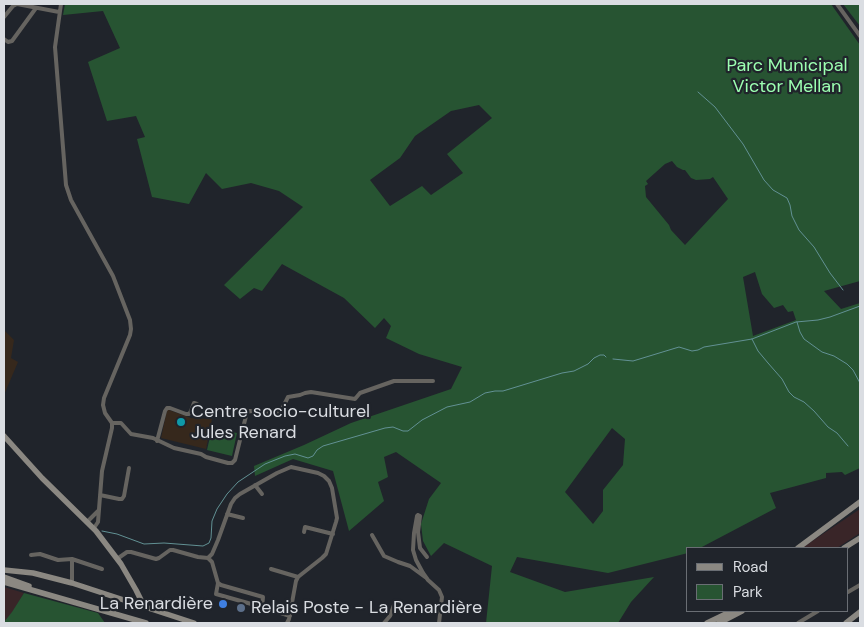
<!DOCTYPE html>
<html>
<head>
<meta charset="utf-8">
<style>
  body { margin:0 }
  #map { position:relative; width:864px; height:627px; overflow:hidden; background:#20242b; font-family:"DM Sans",sans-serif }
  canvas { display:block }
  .frame { position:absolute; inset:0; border:5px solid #dadde2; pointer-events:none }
  .legend { position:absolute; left:686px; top:547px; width:162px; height:65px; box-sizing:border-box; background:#20242b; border:1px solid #6a6e74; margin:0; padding:6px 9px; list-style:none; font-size:15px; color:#dadde2 }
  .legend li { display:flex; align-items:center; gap:10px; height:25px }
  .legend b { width:25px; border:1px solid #6a6e74 }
</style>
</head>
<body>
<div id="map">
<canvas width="864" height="627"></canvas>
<div class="frame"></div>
<ul class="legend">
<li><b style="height:6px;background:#8b8882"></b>Road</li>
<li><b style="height:14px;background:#275432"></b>Park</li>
</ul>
</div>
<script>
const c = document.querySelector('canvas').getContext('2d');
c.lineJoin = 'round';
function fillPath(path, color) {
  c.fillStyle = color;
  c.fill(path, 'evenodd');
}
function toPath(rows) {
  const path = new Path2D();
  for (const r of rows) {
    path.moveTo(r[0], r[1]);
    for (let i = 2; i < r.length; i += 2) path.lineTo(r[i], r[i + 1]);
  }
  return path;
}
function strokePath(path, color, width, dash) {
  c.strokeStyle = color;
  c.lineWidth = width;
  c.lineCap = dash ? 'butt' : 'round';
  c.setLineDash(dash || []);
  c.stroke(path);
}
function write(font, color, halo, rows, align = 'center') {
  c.font = font + ' "DM Sans",sans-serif';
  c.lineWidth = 4.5;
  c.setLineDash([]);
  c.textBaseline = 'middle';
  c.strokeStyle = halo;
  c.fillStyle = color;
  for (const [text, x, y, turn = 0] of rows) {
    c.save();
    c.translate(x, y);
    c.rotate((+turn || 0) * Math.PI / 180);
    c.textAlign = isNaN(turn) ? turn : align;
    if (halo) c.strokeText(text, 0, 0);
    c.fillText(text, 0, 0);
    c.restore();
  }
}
fillPath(toPath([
  [860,509,860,533,837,548,802,548],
  [4,587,24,593,12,613,4,622]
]), '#392528');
fillPath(toPath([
  [4,330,14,340,11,358,18,362,4,395],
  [167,410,169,410,191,418,212,419,206,449,161,438]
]), '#36281c');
fillPath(toPath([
  [65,4,831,4,860,45,860,281,824,291,841,309,860,303,860,468,845,475,842,472,826,473,826,478,770,493,776,508,700,548,688,548,688,553,608,573,517,557,510,572,565,592,654,577,631,602,618,623,486,623,492,566,444,543,431,556,423,541,421,524,429,499,441,483,396,452,384,457,388,477,378,482,384,501,349,531,333,471,293,459,255,476,254,466,304,445,351,423,451,389,462,367,419,354,386,338,391,326,384,318,375,328,344,298,282,264,262,291,254,288,240,299,224,285,303,207,279,191,251,183,222,189,206,173,189,204,152,197,137,139,145,137,136,116,107,121,88,62,120,48,103,11,63,15],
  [479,105,492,118,447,154,463,173,431,195,422,186,390,206,370,180,400,158,415,136,451,111],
  [672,161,677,167,683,170,685,170,691,178,696,180,710,179,713,177,728,199,685,245,671,230,669,225,646,197,645,186,648,184,646,181,665,164],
  [755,272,762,294,774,308,783,305,788,312,793,311,796,320,753,336,743,277],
  [612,428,625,439,623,465,603,490,603,511,593,524,565,492],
  [843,4,860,4,860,26],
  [212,428,237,433,232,456,207,450],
  [24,593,98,613,105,623,4,623,4,622,12,612]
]), '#275432');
strokePath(toPath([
  [698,92,715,107,743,144,764,180,773,190,787,198,790,205,792,216,799,230,814,247,830,273,843,290],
  [797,322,800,332,804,339,822,352,834,356,847,364,853,370,860,383],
  [752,339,758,351,768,363,782,379,789,392,794,397,804,402,814,411,828,427,837,433,848,446],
  [613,359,633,361,679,347,692,351,698,350,704,347,752,339,796,322,818,320,830,317,860,306],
  [102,531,117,534,144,544,164,543,203,546,209,543,211,538,212,521,217,509,227,494,238,482,265,464,285,456,295,454,308,458,313,456,317,450,323,446,385,428,393,427,403,431,408,431,422,420,447,407,470,402,485,393,495,391,503,391,562,373,574,371,588,364,594,358,600,355,604,355,606,357]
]), '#629194', 1);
strokePath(toPath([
  [61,4,55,47,66,185,71,200,113,276,130,320,131,329,130,335,104,398,103,405,105,413,112,423,112,428,102,471,98,522,94,528],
  [837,4,860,36],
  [4,17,13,6,17,4,59,12],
  [4,39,8,42,12,41,36,8],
  [112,423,121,423,131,434,153,438,174,448,201,454,206,457,228,463,232,463,235,460,247,412,250,411,277,413,281,411,288,397,300,395,305,393,311,392,355,399,360,393,394,381,433,381],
  [157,441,165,411,167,408,170,408,186,414,189,414,191,411,194,403,197,404],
  [255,485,262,494],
  [100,495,119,499,122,499,124,496,129,468],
  [227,514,243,518],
  [418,515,417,516,414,533,413,550,416,560,423,573,428,580,439,590,442,597,439,623],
  [418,515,420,516,418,532,420,548,427,557],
  [87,522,98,511],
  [304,532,305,527,333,534],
  [372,535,384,556,398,562,410,566,425,577],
  [31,555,40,554,58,560,72,559,102,569],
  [208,558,212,562,218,583,221,585,263,597,262,607,290,616],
  [117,559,127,552,131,552,156,559,159,558,170,550,173,550,198,557,208,558,212,554,218,540,231,504,235,498,240,494,277,473,291,467,318,473,324,476,329,481,332,488,337,518,336,522,326,554,322,558,298,577,296,581,289,619,287,623],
  [271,569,298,577],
  [72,583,72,559],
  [218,583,216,594,262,607],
  [848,592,860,585],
  [384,623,390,616,394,605],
  [798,623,818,611]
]), '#666460', 4);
strokePath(toPath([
  [4,436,42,478,96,531,121,564,136,590,141,600,140,605],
  [798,548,860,502],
  [844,548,860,538],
  [4,570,33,573,72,583,194,623],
  [4,577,29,586],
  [4,582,146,623],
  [707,623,732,611],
  [719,623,742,611],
  [846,623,860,612]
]), '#8b8882', 5.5);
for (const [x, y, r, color] of [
  [181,422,5,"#0f9aa8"],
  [223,604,5,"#3f7fe0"],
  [241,608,5,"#5c6f8a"]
]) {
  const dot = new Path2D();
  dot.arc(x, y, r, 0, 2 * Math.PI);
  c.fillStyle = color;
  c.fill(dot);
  strokePath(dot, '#20242b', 2);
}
write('18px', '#9cffb1', '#20242b', [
  ["Parc Municipal",787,66],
  ["Victor Mellan",787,87]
]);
write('18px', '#dadde2', '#20242b', [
  ["Centre socio-culturel",191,412],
  ["Jules Renard",191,433],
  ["La Renardière",213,604,"right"],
  ["Relais Poste - La Renardière",251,608]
], 'left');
</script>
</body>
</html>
